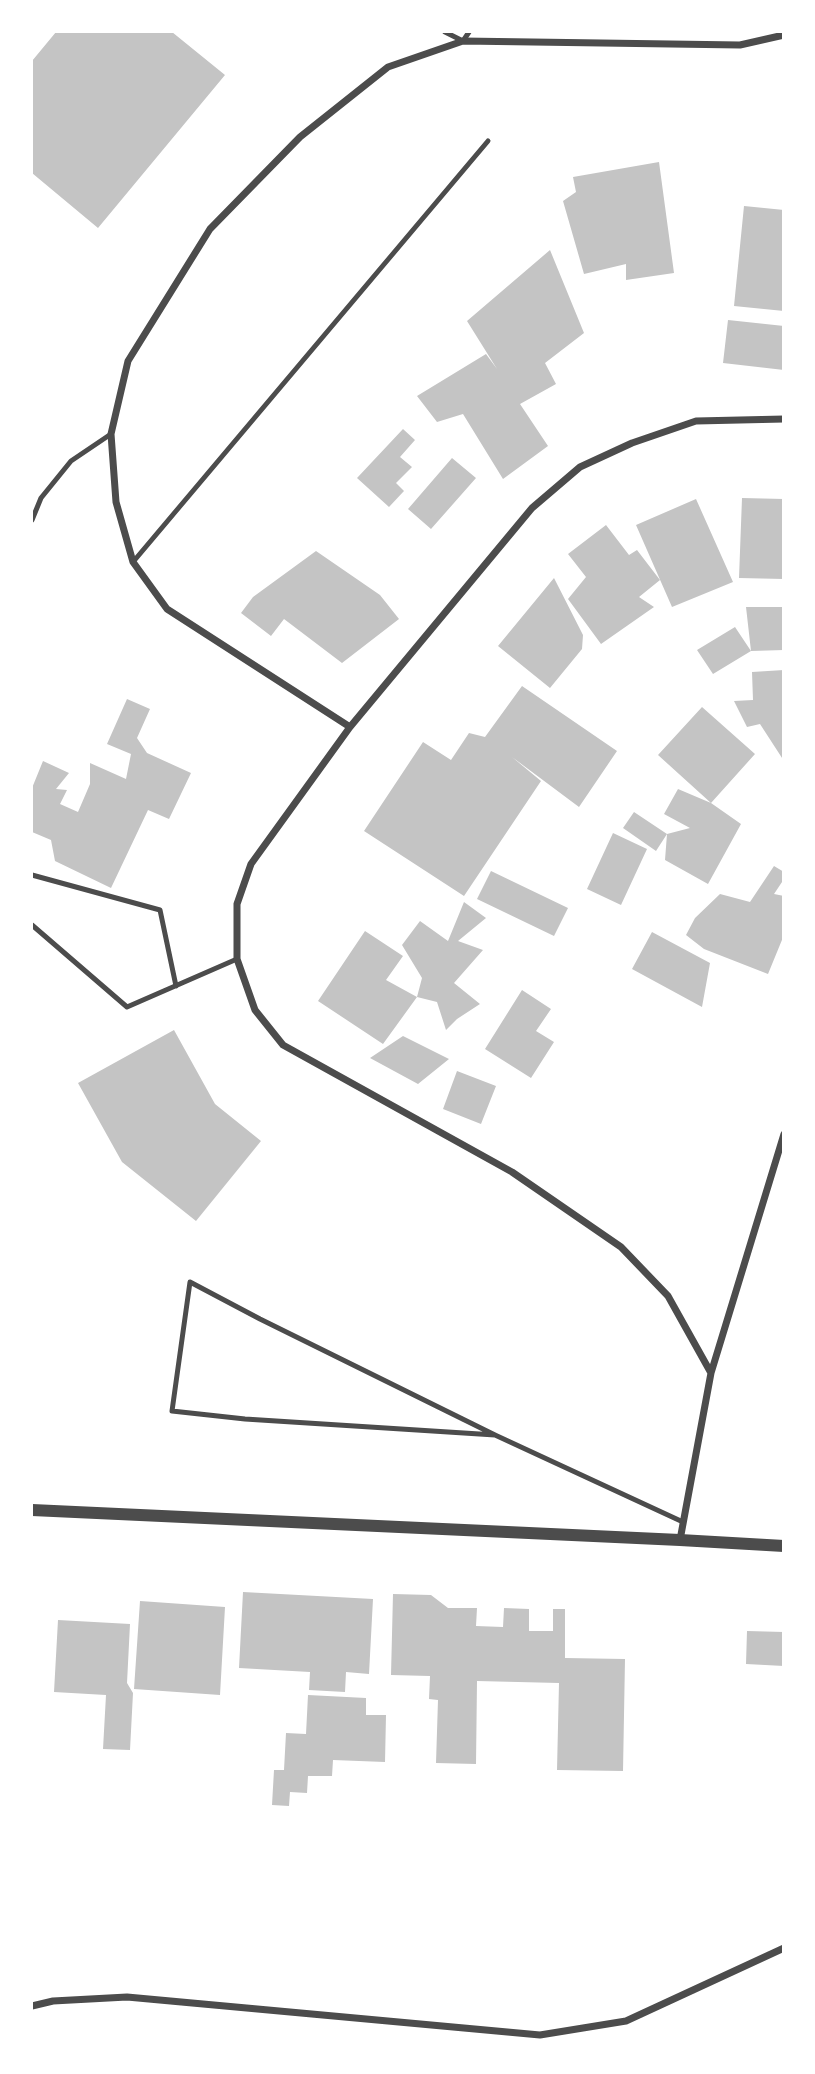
<!DOCTYPE html>
<html>
<head>
<meta charset="utf-8">
<style>
  body { margin:0 }
  #map { position:relative; width:815px; height:2074px; overflow:hidden; background:#fff; font-family:"Fira Sans",sans-serif }
  canvas { display:block }
  .frame { position:absolute; inset:0; border:33px solid #fff; pointer-events:none }
</style>
</head>
<body>
<div id="map">
<canvas width="815" height="2074"></canvas>
<div class="frame"></div>
</div>
<script>
const c = document.querySelector('canvas').getContext('2d');
c.lineJoin = 'round';
function fillPath(path, color) {
  c.fillStyle = color;
  c.fill(path, 'evenodd');
}
function toPath(rows) {
  const path = new Path2D();
  for (const r of rows) {
    path.moveTo(r[0], r[1]);
    for (let i = 2; i < r.length; i += 2) path.lineTo(r[i], r[i + 1]);
  }
  return path;
}
function strokePath(path, color, width, dash) {
  c.strokeStyle = color;
  c.lineWidth = width;
  c.lineCap = dash ? 'butt' : 'round';
  c.setLineDash(dash || []);
  c.stroke(path);
}
fillPath(toPath([
  [56,32,172,32,225,75,98,228,32,173,32,61],
  [659,162,674,273,626,280,626,264,584,274,563,201,576,192,573,177],
  [744,206,784,210,784,311,734,306],
  [550,250,584,333,545,363,556,384,520,404,548,446,503,479,463,414,437,422,417,396,486,354,497,369,467,321],
  [728,320,784,326,784,370,723,363],
  [403,429,415,440,400,457,412,467,396,483,404,491,389,507,357,478],
  [452,458,476,478,431,529,408,509],
  [742,498,784,499,784,579,739,578],
  [696,499,733,582,672,607,636,525],
  [606,525,629,555,637,550,660,580,639,597,654,607,601,644,568,599,586,577,568,554],
  [316,551,380,595,399,619,342,663,284,619,271,636,241,613,253,597],
  [554,578,583,635,582,649,550,688,498,646],
  [746,607,784,607,784,650,751,651],
  [735,627,751,651,713,674,697,650],
  [784,670,784,761,760,724,747,727,734,701,753,700,752,672],
  [522,686,617,751,579,807,512,757,541,781,464,896,364,831,423,742,451,760,469,733,485,737],
  [127,699,150,709,137,738,147,753,191,773,169,819,148,810,111,888,55,861,51,840,32,832,32,788,43,761,69,773,56,789,67,790,60,804,78,812,90,784,90,763,126,779,131,754,107,744],
  [702,707,755,754,711,803,658,755],
  [678,789,711,803,741,824,708,884,665,860,667,834,690,828,664,814],
  [634,812,667,834,656,851,623,828],
  [613,833,647,849,621,905,587,889],
  [774,866,784,872,784,879,774,894,784,896,784,935,768,974,704,949,686,935,695,918,720,894,750,902],
  [491,871,568,908,554,936,477,899],
  [464,902,486,918,458,941,483,950,454,983,480,1004,457,1019,446,1030,437,1002,417,997,422,978,402,945,420,921,448,941],
  [365,931,403,956,386,980,417,997,383,1044,318,1001],
  [652,932,710,963,702,1007,632,969],
  [522,990,551,1009,536,1031,554,1042,531,1078,485,1049],
  [174,1030,215,1104,261,1141,196,1221,122,1162,78,1083],
  [403,1036,449,1059,418,1084,370,1058],
  [457,1071,496,1086,481,1124,443,1109],
  [243,1592,373,1599,369,1674,346,1672,345,1692,309,1690,310,1672,239,1668],
  [393,1594,431,1595,448,1608,477,1608,476,1626,503,1627,504,1608,529,1609,529,1631,553,1631,553,1609,565,1609,565,1658,625,1659,623,1771,557,1770,559,1683,477,1681,476,1764,436,1763,438,1700,429,1699,430,1676,391,1675],
  [140,1601,225,1607,220,1695,134,1689],
  [58,1620,130,1624,127,1683,133,1693,130,1750,103,1749,106,1695,54,1692],
  [747,1631,784,1632,784,1666,746,1664],
  [308,1695,366,1698,366,1715,386,1715,385,1762,333,1760,332,1776,308,1776,307,1793,290,1792,289,1806,272,1805,274,1770,284,1770,286,1733,306,1734]
]), '#c4c4c4');
strokePath(toPath([
  [445,32,463,41,469,32],
  [32,520,41,498,71,461,111,434],
  [133,562,488,141],
  [32,875,160,910,176,986],
  [32,925,127,1007,237,959],
  [495,1435,245,1419,172,1411,190,1282,260,1319,495,1435,683,1522]
]), '#4c4c4c', 5);
strokePath(toPath([
  [350,727,167,609,133,562,116,502,111,434,128,361,210,229,300,137,388,67,463,41,740,45,784,35],
  [711,1373,784,1134],
  [680,1540,711,1373,668,1296,621,1247,512,1172,283,1045,255,1010,237,959,237,904,251,864,350,727,532,508,580,467,632,443,696,421,784,419],
  [32,2006,53,2001,127,1997,540,2035,626,2021,784,1948]
]), '#4c4c4c', 7);
strokePath(toPath([
  [32,1510,680,1540,784,1546]
]), '#4c4c4c', 12);
</script>
</body>
</html>
